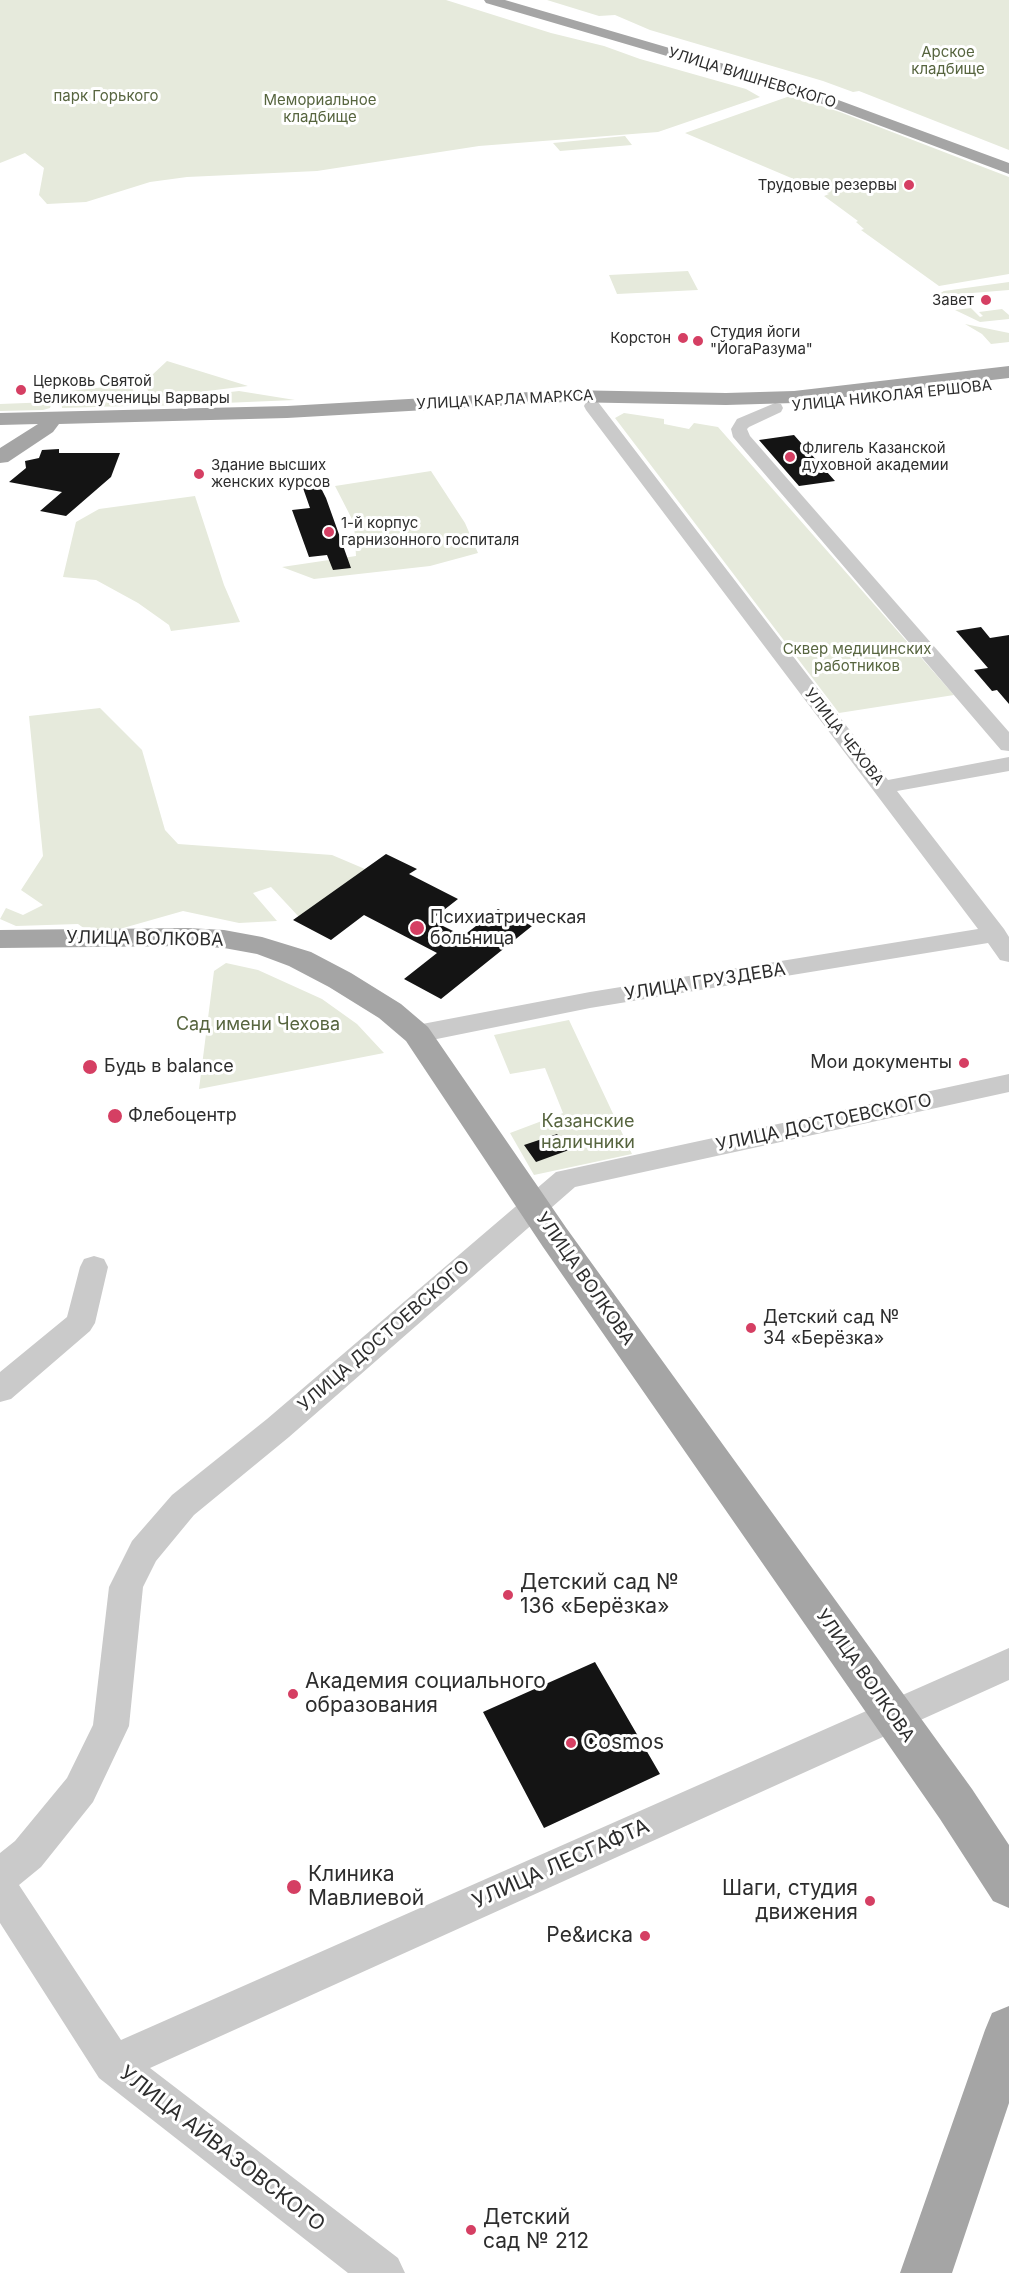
<!DOCTYPE html>
<html>
<head>
<meta charset="utf-8">
<style>
  body { margin:0 }
  canvas { display:block; background:#fff }
</style>
</head>
<body>
<canvas width="1009" height="2273"></canvas>
<script>
const c = document.querySelector('canvas').getContext('2d');
c.lineJoin = 'round';
function fillPath(path, color) {
  c.fillStyle = color;
  c.fill(path, 'evenodd');
}
function toPath(rows) {
  const path = new Path2D();
  for (const r of rows) {
    path.moveTo(r[0], r[1]);
    for (let i = 2; i < r.length; i += 2) path.lineTo(r[i], r[i + 1]);
  }
  return path;
}
function strokePath(path, color, width, dash) {
  c.strokeStyle = color;
  c.lineWidth = width;
  c.lineCap = dash ? 'butt' : 'round';
  c.setLineDash(dash || []);
  c.stroke(path);
}
function write(font, color, halo, rows, align = 'center') {
  c.font = font + ' Inter,sans-serif';
  c.lineWidth = 6;
  c.setLineDash([]);
  c.textBaseline = 'middle';
  c.strokeStyle = halo;
  c.fillStyle = color;
  for (const [text, x, y, turn = 0] of rows) {
    c.save();
    c.translate(x, y);
    c.rotate((+turn || 0) * Math.PI / 180);
    c.textAlign = isNaN(turn) ? turn : align;
    if (halo) c.strokeText(text, 0, 0);
    c.fillText(text, 0, 0);
    c.restore();
  }
}
fillPath(toPath([
  [0,0,446,0,551,33,604,46,640,59,746,89,760,97,658,132,479,146,317,171,187,177,150,182,86,202,47,204,39,195,44,168,25,153,0,163],
  [547,0,1009,0,1009,150,859,91,853,92,823,81,650,30,615,15,599,16],
  [790,96,840,112,1009,177,1009,274,939,286,861,230,864,229,856,222,858,221,824,196,829,194,685,133],
  [625,136,632,145,560,151,553,143],
  [688,271,698,290,617,294,609,275],
  [1009,282,1009,290,935,296,944,291],
  [971,308,980,317,983,316,979,312,1002,309,1009,315,1009,319,980,322,955,310],
  [965,324,1009,333,1009,342,991,344,982,334],
  [167,361,248,386,150,398,145,381,154,380,152,375],
  [131,384,137,401,128,406,62,408,61,392],
  [239,391,295,400,152,406,161,400],
  [52,402,50,408,43,410,0,411,0,404],
  [624,413,664,419,664,424,689,429,694,423,718,427,954,695,839,713,615,418],
  [431,471,465,523,478,553,430,566,314,579,282,567,356,556,354,523,335,486],
  [195,496,224,585,240,622,171,631,169,625,138,603,96,580,63,577,76,522,99,509],
  [100,708,142,750,165,830,178,844,332,855,365,869,299,917,271,887,253,893,277,921,239,923,183,911,95,936,78,924,16,926,0,919,6,908,23,915,43,905,21,890,43,856,29,716],
  [226,963,258,970,322,999,357,1024,384,1053,199,1089,214,971],
  [569,1020,632,1154,534,1175,510,1133,563,1113,545,1068,510,1074,494,1035]
]), '#e6eadc');
fillPath(toPath([
  [794,435,835,481,799,486,759,440],
  [59,449,59,453,120,453,111,477,66,516,40,511,62,492,9,482,26,468,25,461,39,458,42,450],
  [320,486,326,498,351,568,333,570,327,555,309,557,292,510,310,508,303,488],
  [981,627,990,638,1009,635,1009,704,997,690,992,691,974,670,988,668,956,631],
  [386,854,417,869,409,874,458,899,431,920,463,936,498,909,532,926,441,999,404,979,437,953,364,915,331,940,293,920],
  [557,1134,569,1150,536,1162,524,1145],
  [595,1662,660,1774,544,1828,483,1712]
]), '#141414');
fillPath(toPath([
  [592,401,598,402,888,780,1009,757,1009,771,897,791,1004,929,1009,937,1009,962,1000,960,988,943,590,1008,417,1043,408,1040,404,1034,408,1028,417,1025,590,992,978,929,586,410,584,406,586,402,592,401],
  [775,403,781,404,783,408,781,412,749,427,747,429,750,436,1009,732,1009,751,1001,750,733,437,731,429,737,419,775,403],
  [1009,1074,1009,1092,575,1187,289,1437,194,1515,156,1561,143,1587,129,1726,93,1802,41,1867,19,1885,121,2040,1009,1648,1009,1680,150,2068,398,2258,405,2273,348,2273,99,2078,0,1923,0,1853,15,1841,67,1778,93,1725,109,1587,132,1541,172,1495,267,1419,556,1172,1009,1074],
  [94,1256,104,1259,108,1267,95,1323,90,1331,11,1399,0,1402,0,1372,67,1317,80,1267,84,1259,94,1256]
]), '#cacaca');
fillPath(toPath([
  [484,0,505,0,803,87,1009,163,1009,174,793,93,486,3,484,0],
  [1009,366,1009,378,794,403,726,405,565,402,287,418,59,424,53,432,8,462,0,463,0,448,38,424,0,425,0,413,287,406,565,390,726,393,794,391,1009,366],
  [188,928,224,930,262,937,311,952,351,973,401,1004,428,1027,567,1229,972,1789,1009,1845,1009,1908,993,1901,940,1819,543,1247,406,1041,379,1018,329,987,289,966,257,954,224,948,188,946,0,948,0,930,188,928],
  [1009,2006,1009,2103,952,2273,900,2273,985,2030,992,2013,1009,2006]
]), '#a5a5a5');
for (const [x, y, r, color] of [
  [909,185,6,"#d53f63"],
  [986,300,6,"#d53f63"],
  [683,338,6,"#d53f63"],
  [698,341,6,"#d53f63"],
  [21,390,6,"#d53f63"],
  [790,457,6,"#d53f63"],
  [199,474,6,"#d53f63"],
  [329,532,6,"#d53f63"],
  [417,928,8,"#d53f63"],
  [964,1063,6,"#d53f63"],
  [90,1067,8,"#d53f63"],
  [115,1116,8,"#d53f63"],
  [751,1328,6,"#d53f63"],
  [508,1595,6,"#d53f63"],
  [293,1694,6,"#d53f63"],
  [571,1743,6,"#d53f63"],
  [294,1887,8,"#d53f63"],
  [870,1901,6,"#d53f63"],
  [645,1936,6,"#d53f63"],
  [471,2230,6,"#d53f63"]
]) {
  const dot = new Path2D();
  dot.arc(x, y, r, 0, 2 * Math.PI);
  c.fillStyle = color;
  c.fill(dot);
  strokePath(dot, '#fff', 2);
}
write('15px', '#57653f', '#fff', [
  ["Арское",948,52],
  ["кладбище",948,69],
  ["парк Горького",106,96],
  ["Мемориальное",320,100],
  ["кладбище",320,117],
  ["Сквер медицинских",857,649],
  ["работников",857,666]
]);
write('15px', '#2d2d2d', '#fff', [
  ["УЛИЦА ВИШНЕВСКОГО",752,78,17],
  ["УЛИЦА НИКОЛАЯ ЕРШОВА",892,396,-6],
  ["УЛИЦА КАРЛА МАРКСА",505,400,-3],
  ["УЛИЦА ЧЕХОВА",844,737,52]
]);
write('15px', '#2d2d2d', '#fff', [
  ["Трудовые резервы",897,185,"right"],
  ["Завет",974,300,"right"],
  ["Студия йоги",710,332],
  ["\"ЙогаРазума\"",710,349],
  ["Корстон",671,338,"right"],
  ["Церковь Святой",33,381],
  ["Великомученицы Варвары",33,398],
  ["Флигель Казанской",802,448],
  ["духовной академии",802,465],
  ["Здание высших",211,465],
  ["женских курсов",211,482],
  ["1-й корпус",341,523],
  ["гарнизонного госпиталя",341,540]
], 'left');
write('18px', '#2d2d2d', '#fff', [
  ["Психиатрическая",430,918],
  ["больница",430,939],
  ["Мои документы",952,1063,"right"],
  ["Будь в balance",104,1067],
  ["Флебоцентр",128,1116],
  ["Детский сад №",763,1318],
  ["34 «Берёзка»",763,1339]
], 'left');
write('18px', '#2d2d2d', '#fff', [
  ["УЛИЦА ВОЛКОВА",145,939,1],
  ["УЛИЦА ГРУЗДЕВА",705,982,-9],
  ["УЛИЦА ДОСТОЕВСКОГО",824,1123,-12],
  ["УЛИЦА ВОЛКОВА",585,1279,55],
  ["УЛИЦА ДОСТОЕВСКОГО",384,1336,-41],
  ["УЛИЦА ВОЛКОВА",865,1676,55]
]);
write('18px', '#57653f', '#fff', [
  ["Сад имени Чехова",258,1025],
  ["Казанские",588,1122],
  ["наличники",588,1143]
]);
write('21px', '#2d2d2d', '#fff', [
  ["Детский сад №",520,1583],
  ["136 «Берёзка»",520,1607],
  ["Академия социального",305,1682],
  ["образования",305,1706],
  ["Cosmos",583,1743],
  ["Клиника",308,1875],
  ["Мавлиевой",308,1899],
  ["Шаги, студия",858,1889,"right"],
  ["движения",858,1913,"right"],
  ["Ре&иска",633,1936,"right"],
  ["Детский",483,2218],
  ["сад № 212",483,2242]
], 'left');
write('21px', '#2d2d2d', '#fff', [
  ["УЛИЦА ЛЕСГАФТА",561,1864,-24],
  ["УЛИЦА АЙВАЗОВСКОГО",222,2149,38]
]);
</script>
</body>
</html>
